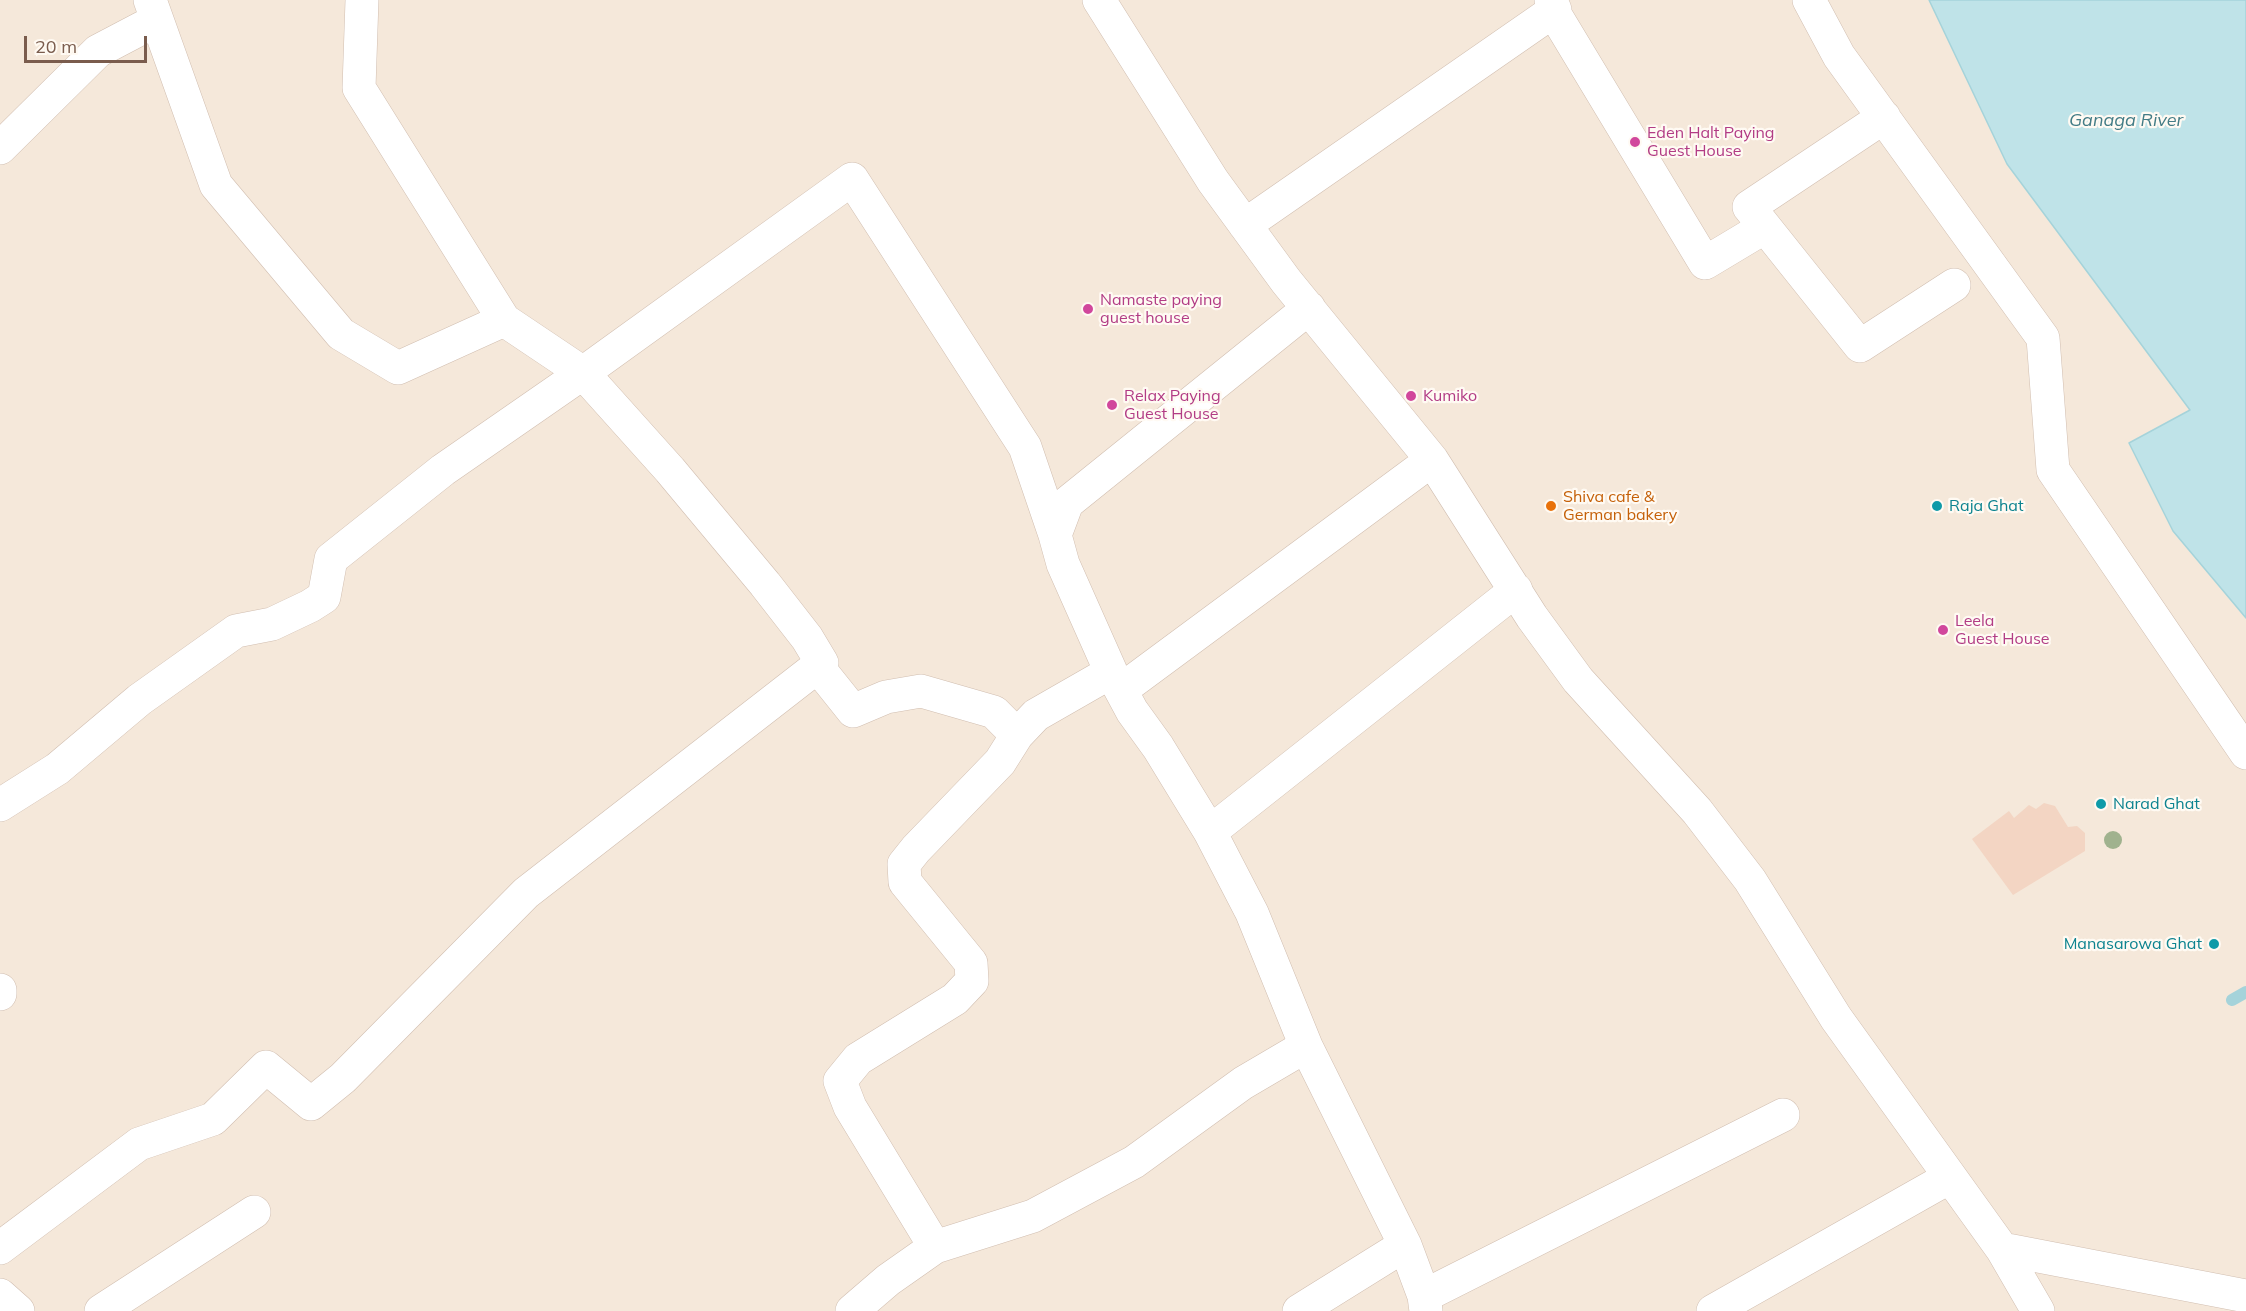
<!DOCTYPE html>
<html>
<head>
<meta charset="utf-8">
<style>
  body { margin:0 }
  #map { position:relative; width:2246px; height:1311px; overflow:hidden; background:#fdf6ec; font-family:Mulish,sans-serif }
  canvas { display:block }
  .scale { position:absolute; left:24px; top:36px; width:123px; height:27px; box-sizing:border-box; border:3px solid #7a5c4d; border-top:0; padding-left:8px; font-size:18px; line-height:21px; white-space:nowrap; color:#7a5c4d; -webkit-text-stroke:4px #fffaf3; paint-order:stroke }
</style>
</head>
<body>
<div id="map">
<canvas width="2246" height="1311"></canvas>
<div class="scale">20 m</div>
</div>
<script>
const c = document.querySelector('canvas').getContext('2d');
c.lineJoin = 'round';
function fillPath(path, color) {
  c.fillStyle = color;
  c.fill(path, 'evenodd');
}
function toPath(rows) {
  const path = new Path2D();
  for (const r of rows) {
    path.moveTo(r[0], r[1]);
    for (let i = 2; i < r.length; i += 2) path.lineTo(r[i], r[i + 1]);
  }
  return path;
}
function strokePath(path, color, width, dash) {
  c.strokeStyle = color;
  c.lineWidth = width;
  c.lineCap = dash ? 'butt' : 'round';
  c.setLineDash(dash || []);
  c.stroke(path);
}
function write(font, color, halo, rows, align = 'center') {
  c.font = font + ' Mulish,sans-serif';
  c.lineWidth = 4.5;
  c.setLineDash([]);
  c.textBaseline = 'middle';
  c.strokeStyle = halo;
  c.fillStyle = color;
  for (const [text, x, y, turn = 0] of rows) {
    c.save();
    c.translate(x, y);
    c.rotate((+turn || 0) * Math.PI / 180);
    c.textAlign = isNaN(turn) ? turn : align;
    if (halo) c.strokeText(text, 0, 0);
    c.fillText(text, 0, 0);
    c.restore();
  }
}
fillPath(toPath([
  [0,0,1972,0,2246,344,2246,1311,0,1311]
]), '#f5e8da');
const water = toPath([
  [1929,0,2246,0,2246,618,2173,531,2129,443,2190,410,2007,164,1929,0]
]);
fillPath(water, '#bfe3e8');
strokePath(water, '#a5d3da', 1.5);
strokePath(toPath([
  [2232,1000,2246,992]
]), '#a5d3da', 12);
fillPath(toPath([
  [2044,803,2055,806,2068,827,2077,826,2085,833,2085,851,2013,895,1972,839,2009,811,2014,818,2029,805,2036,809]
]), '#f3d5c3');
const minor = toPath([
  [150,0,216,185,341,334,398,368,504,320],
  [1099,0,1213,181,1286,281,1432,460,1532,617,1578,680,1697,811,1750,880,1836,1018,2002,1249,2038,1311],
  [1809,0,1839,56,2043,338,2053,470,2246,753],
  [1553,11,1705,263,1765,227],
  [1884,117,1749,207,1860,346,1954,285],
  [0,148,98,51,157,20],
  [1245,225,1555,10,1551,0],
  [1309,308,1067,503,1055,535,1063,564,1111,672,1132,711,1158,747,1210,832,1252,913,1306,1046,1405,1245,1424,1296,1426,1311],
  [817,666,853,711,886,697,921,691,994,712,1017,735],
  [1121,690,1432,460],
  [0,805,57,769,139,700,236,631,272,624,310,606,324,597,331,559,443,470,583,373,852,179,1025,447,1055,535],
  [1210,832,1516,590],
  [0,990,0,994],
  [935,1247,850,1107,840,1081,858,1059,955,999,972,981,971,963,905,882,904,864,916,849,1000,762,1017,735,1036,715,1111,672],
  [0,1248,139,1144,213,1119,266,1067,311,1104,343,1078,526,893,822,663,807,638,765,584,670,470,583,373,504,320,359,88,362,0],
  [2002,1249,2246,1296],
  [0,1295,18,1311],
  [1424,1296,1783,1115],
  [101,1311,254,1212],
  [852,1311,888,1280,935,1247,1033,1216,1134,1162,1243,1083,1306,1046],
  [1299,1311,1405,1245],
  [1713,1311,1950,1177]
]);
strokePath(minor, '#d1beb0', 34);
strokePath(minor, '#fff', 33);
c.fillStyle = '#a0b28e';
for (const [x, y] of [
  [2113,840]
]) {
  c.beginPath();
  c.arc(x, y, 9, 0, 2 * Math.PI);
  c.fill();
}
for (const [x, y, r, color] of [
  [1635,142,6,"#d1479c"],
  [1088,309,6,"#d1479c"],
  [1411,396,6,"#d1479c"],
  [1112,405,6,"#d1479c"],
  [1551,506,6,"#e8710a"],
  [1937,506,6,"#0f9aa8"],
  [1943,630,6,"#d1479c"],
  [2101,804,6,"#0f9aa8"],
  [2214,944,6,"#0f9aa8"]
]) {
  const dot = new Path2D();
  dot.arc(x, y, r, 0, 2 * Math.PI);
  c.fillStyle = color;
  c.fill(dot);
  strokePath(dot, '#fffaf3', 2);
}
write('16px', '#b23c85', '#fffaf3', [
  ["Eden Halt Paying",1647,133],
  ["Guest House",1647,151],
  ["Namaste paying",1100,300],
  ["guest house",1100,318],
  ["Relax Paying",1124,396],
  ["Guest House",1124,414],
  ["Kumiko",1423,396],
  ["Leela",1955,621],
  ["Guest House",1955,639]
], 'left');
write('16px', '#c56008', '#fffaf3', [
  ["Shiva cafe &",1563,497],
  ["German bakery",1563,515]
], 'left');
write('16px', '#0d838f', '#fffaf3', [
  ["Raja Ghat",1949,506],
  ["Narad Ghat",2113,804],
  ["Manasarowa Ghat",2202,944,"right"]
], 'left');
write('italic 18px', '#437c86', '#fffaf3', [
  ["Ganaga River",2126,121]
]);
</script>
</body>
</html>
